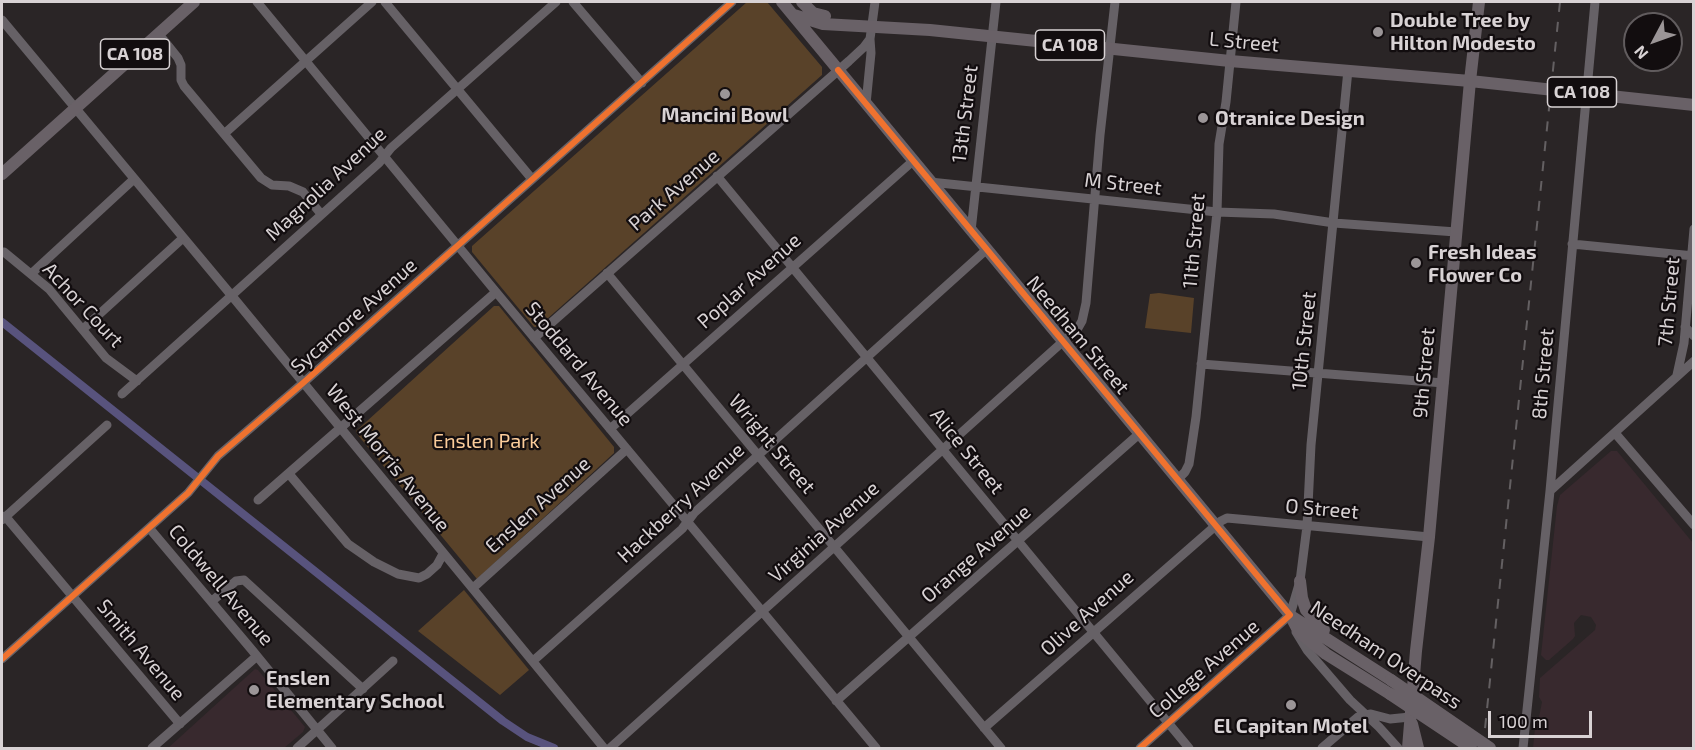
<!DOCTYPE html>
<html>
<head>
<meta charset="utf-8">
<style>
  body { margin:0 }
  #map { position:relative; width:1695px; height:750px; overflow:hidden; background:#2a2526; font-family:"Exo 2",sans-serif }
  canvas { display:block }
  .frame { position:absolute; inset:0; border:3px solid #d8d2d4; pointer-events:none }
  .north { position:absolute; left:1623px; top:12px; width:60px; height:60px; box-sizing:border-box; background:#120d0f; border:2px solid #615c5e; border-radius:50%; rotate:229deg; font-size:16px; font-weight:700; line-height:24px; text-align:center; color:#d8d2d4 }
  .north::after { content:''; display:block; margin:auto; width:21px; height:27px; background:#9b9597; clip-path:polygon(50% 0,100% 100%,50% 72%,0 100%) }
  .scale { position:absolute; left:1488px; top:711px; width:104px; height:27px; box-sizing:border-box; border:3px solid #d8d2d4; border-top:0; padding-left:8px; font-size:18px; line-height:21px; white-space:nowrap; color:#d8d2d4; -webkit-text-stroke:4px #120d0f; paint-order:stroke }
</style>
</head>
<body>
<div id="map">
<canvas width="1695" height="750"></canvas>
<div class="frame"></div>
<div class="north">N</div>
<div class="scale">100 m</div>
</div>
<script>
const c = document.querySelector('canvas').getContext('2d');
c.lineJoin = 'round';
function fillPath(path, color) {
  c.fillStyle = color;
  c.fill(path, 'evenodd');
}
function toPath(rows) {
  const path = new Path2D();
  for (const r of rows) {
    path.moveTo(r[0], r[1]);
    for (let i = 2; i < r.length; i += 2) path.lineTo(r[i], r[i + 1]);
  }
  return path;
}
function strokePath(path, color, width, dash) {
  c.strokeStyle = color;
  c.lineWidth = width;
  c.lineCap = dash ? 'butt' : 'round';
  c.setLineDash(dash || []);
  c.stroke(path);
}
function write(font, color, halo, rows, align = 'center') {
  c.font = font + ' "Exo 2",sans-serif';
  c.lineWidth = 4.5;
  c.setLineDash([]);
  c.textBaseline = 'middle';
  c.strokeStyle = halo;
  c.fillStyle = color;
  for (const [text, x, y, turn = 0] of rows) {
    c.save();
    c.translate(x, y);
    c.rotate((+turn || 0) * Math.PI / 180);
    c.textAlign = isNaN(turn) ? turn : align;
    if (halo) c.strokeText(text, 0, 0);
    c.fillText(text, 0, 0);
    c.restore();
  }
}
fillPath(toPath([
  [1611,451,1617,451,1693,543,1692,748,1533,748,1536,718,1539,717,1542,702,1539,697,1540,678,1595,630,1596,625,1591,617,1581,615,1574,623,1575,636,1573,639,1549,660,1546,660,1541,655,1557,506,1560,495],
  [255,669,258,670,305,727,303,732,284,748,168,748]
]), '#38292e');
fillPath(toPath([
  [747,2,767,2,822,67,822,75,538,327,534,327,472,252,472,246],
  [1159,293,1194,298,1191,333,1145,328,1150,294],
  [494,306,499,306,614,447,614,453,477,579,357,434,356,431],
  [464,590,529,670,500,695,418,631]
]), '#594229');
strokePath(toPath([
  [2,322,503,721,527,737,554,748]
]), '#58537d', 8);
strokePath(toPath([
  [257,2,496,292,876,748],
  [385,2,532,179],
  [573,2,642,83],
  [2,20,232,296,604,748],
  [158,33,178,58,181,65,181,80,184,86,261,178,272,185,289,186,303,192,321,214],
  [866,104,871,53,870,39,875,2],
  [224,134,372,2],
  [717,176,1189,748],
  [930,182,1217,212,1274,214,1334,223,1456,232],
  [971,231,996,2],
  [1572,244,1694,256],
  [4,252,49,289,106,358,137,381],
  [607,273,1001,748],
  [31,274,134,179],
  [1685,327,1694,336],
  [83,329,183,238],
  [534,338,849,61,864,47,870,39],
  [1201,364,1444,383],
  [1677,375,1684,343,1694,229],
  [122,394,379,163,391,148,556,2],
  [610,429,913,161],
  [1615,433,1694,525],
  [289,474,348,544,374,562,398,574,419,578,427,574,437,565,443,554],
  [1177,480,1185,472,1189,464,1196,417,1217,212,1219,144,1226,102,1236,2],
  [1550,491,1694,361],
  [258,500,496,292],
  [5,516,180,724],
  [2,520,107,425],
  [150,529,252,650,332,748],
  [473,588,627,449],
  [212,601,236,581,244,580,363,689],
  [1296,632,1307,650,1350,700,1379,727,1398,748],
  [2,659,188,493,218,456,303,383,732,2],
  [533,661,682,529,694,513,986,250],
  [836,701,1139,434],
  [984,728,1221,521,1227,518,1249,520,1429,537],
  [152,748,257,656],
  [297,748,393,661],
  [610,748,1078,328,1082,321,1086,303,1100,135,1115,2],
  [1140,748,1290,615,1300,581,1307,526,1311,445,1348,70],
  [1322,748,1358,717,1366,715,1371,714,1390,719,1410,717],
  [1523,748,1550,491,1595,2]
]), '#666166', 9);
strokePath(toPath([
  [782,2,1290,615,1299,632,1326,654,1390,694],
  [802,2,813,13,825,16],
  [794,15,823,24,930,30,1230,61,1470,81,1694,105],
  [2,174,194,2],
  [1300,581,1302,598,1306,610,1324,630],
  [1291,616,1391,680],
  [1412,724,1418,748],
  [1408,748,1416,651,1429,537,1470,81,1479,2]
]), '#696167', 12);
strokePath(toPath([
  [1483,748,1560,2]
]), '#646062', 2, [10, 10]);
strokePath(toPath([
  [1391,680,1490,748],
  [1390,694,1471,748]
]), '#696167', 12);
strokePath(toPath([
  [838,70,1290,615,1140,748],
  [2,659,188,493,218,456,303,383,732,2]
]), '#ef722f', 6);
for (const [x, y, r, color] of [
  [1378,32,6,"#9b9597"],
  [725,94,6,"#9b9597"],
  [1203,118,6,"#9b9597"],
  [1416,263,6,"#9b9597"],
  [254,690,6,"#9b9597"],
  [1291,705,6,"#9b9597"]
]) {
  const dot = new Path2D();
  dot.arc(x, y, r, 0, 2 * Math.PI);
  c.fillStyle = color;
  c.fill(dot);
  strokePath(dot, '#120d0f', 2);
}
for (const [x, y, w] of [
  [1070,45,69],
  [135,54,69],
  [1582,92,69]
]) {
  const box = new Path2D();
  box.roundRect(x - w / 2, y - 15, w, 30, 4.5);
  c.fillStyle = '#120d0f';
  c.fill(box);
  strokePath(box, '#d8d2d4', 1.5);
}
write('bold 18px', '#d8d2d4', null, [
  ["CA 108",1070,45],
  ["CA 108",135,54],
  ["CA 108",1582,92]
]);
write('bold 20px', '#d8d2d4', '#120d0f', [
  ["Double Tree by",1390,20],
  ["Hilton Modesto",1390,43],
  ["Mancini Bowl",725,115,"center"],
  ["Otranice Design",1215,118],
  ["Fresh Ideas",1428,252],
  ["Flower Co",1428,275],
  ["Enslen",266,678],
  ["Elementary School",266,701],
  ["El Capitan Motel",1291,726,"center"]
], 'left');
write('20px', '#d8d2d4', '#120d0f', [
  ["L Street",1244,42,5],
  ["13th Street",965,114,-83],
  ["Magnolia Avenue",326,184,-43],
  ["M Street",1123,184,6],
  ["Park Avenue",674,190,-41],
  ["11th Street",1194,241,-85],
  ["Poplar Avenue",749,281,-42],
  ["7th Street",1669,302,-85],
  ["Achor Court",83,305,47],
  ["Sycamore Avenue",354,316,-42],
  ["Needham Street",1078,335,50],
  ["10th Street",1304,341,-84],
  ["Stoddard Avenue",579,364,50],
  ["9th Street",1424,373,-85],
  ["8th Street",1543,374,-85],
  ["Wright Street",772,444,50],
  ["Alice Street",967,451,51],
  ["West Morris Avenue",388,458,51],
  ["Hackberry Avenue",681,503,-43],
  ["Enslen Avenue",538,505,-42],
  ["O Street",1322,509,5],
  ["Virginia Avenue",824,532,-42],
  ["Orange Avenue",976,554,-41],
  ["Coldwell Avenue",221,585,50],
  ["Olive Avenue",1087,613,-42],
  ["Smith Avenue",141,650,50],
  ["Needham Overpass",1386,655,34],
  ["College Avenue",1204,669,-41]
]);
write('20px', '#fbcc9a', '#120d0f', [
  ["Enslen Park",486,441]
]);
</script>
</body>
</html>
